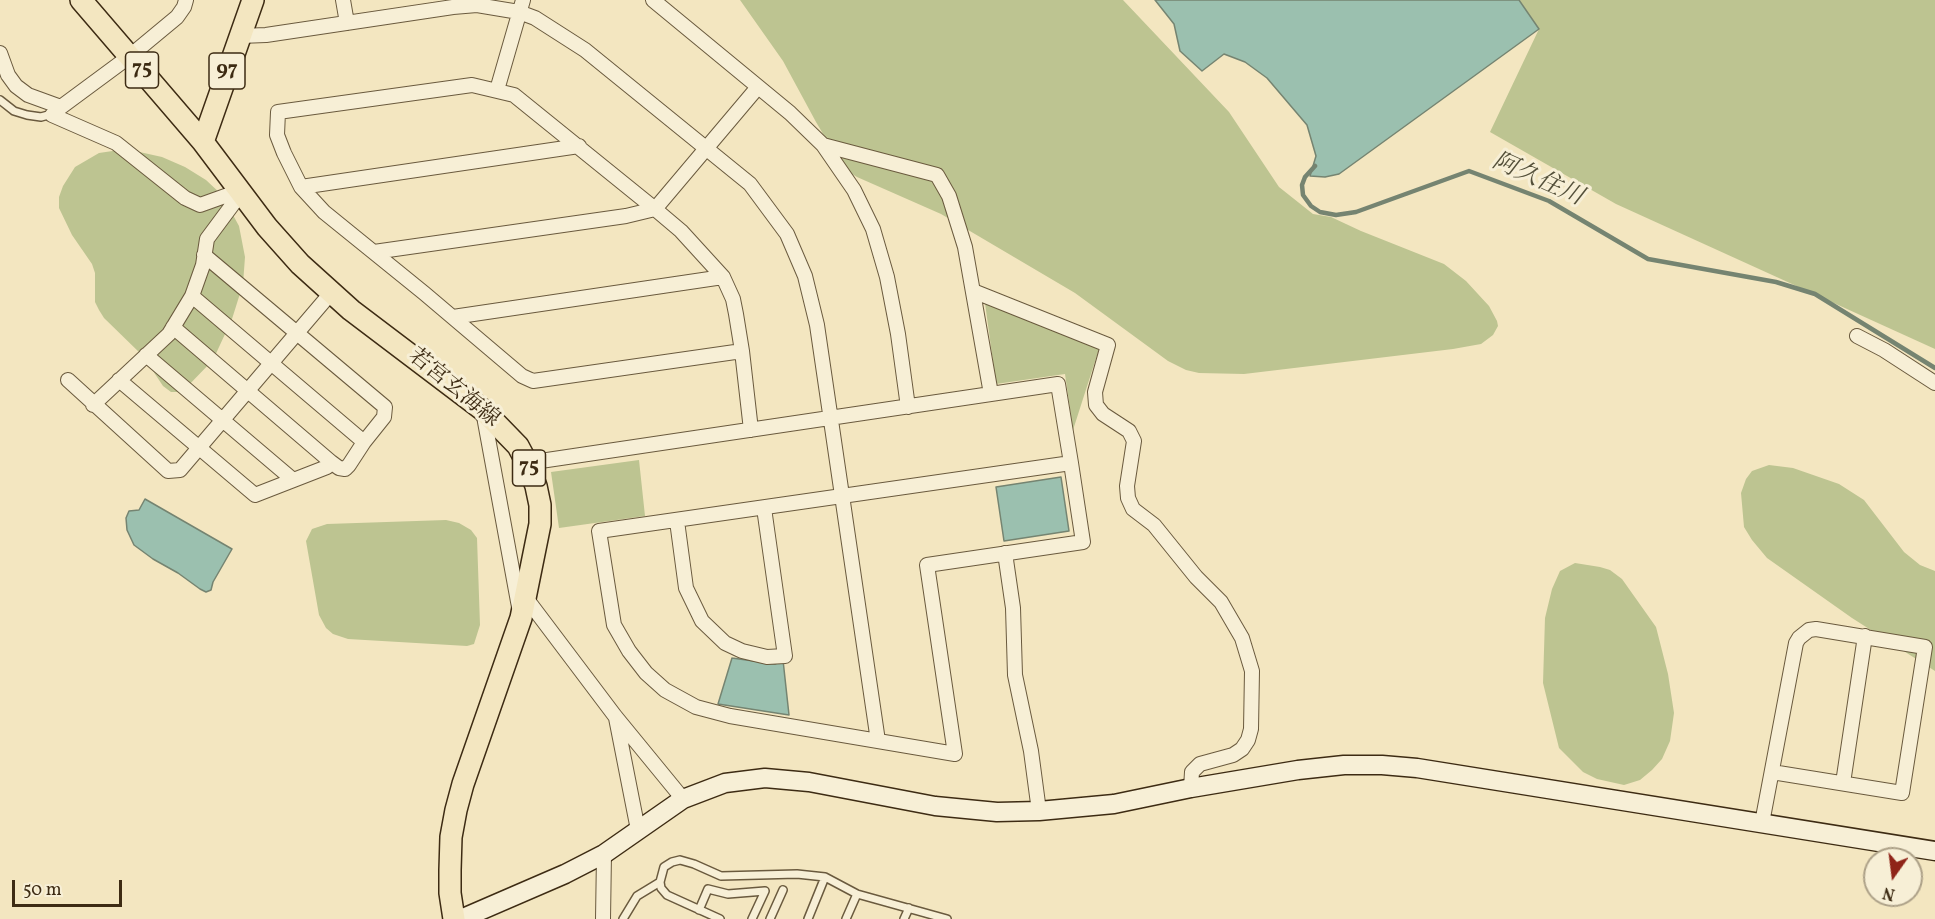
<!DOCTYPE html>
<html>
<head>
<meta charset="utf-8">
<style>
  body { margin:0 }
  #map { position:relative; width:1935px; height:919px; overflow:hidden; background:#f3e6c0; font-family:Vollkorn,serif }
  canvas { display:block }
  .north { position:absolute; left:1863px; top:847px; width:60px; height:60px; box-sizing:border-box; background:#f7efd6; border:2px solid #ada188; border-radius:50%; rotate:194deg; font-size:16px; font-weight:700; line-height:24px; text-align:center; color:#3d2b13 }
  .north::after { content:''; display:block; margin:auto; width:21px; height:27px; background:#8f2418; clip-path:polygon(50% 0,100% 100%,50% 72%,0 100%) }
  .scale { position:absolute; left:12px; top:880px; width:110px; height:27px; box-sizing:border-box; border:3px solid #3d2b13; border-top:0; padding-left:8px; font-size:18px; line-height:21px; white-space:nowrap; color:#3d2b13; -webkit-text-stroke:4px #f7efd6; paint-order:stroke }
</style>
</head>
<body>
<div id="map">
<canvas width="1935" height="919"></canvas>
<div class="north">N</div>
<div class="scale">50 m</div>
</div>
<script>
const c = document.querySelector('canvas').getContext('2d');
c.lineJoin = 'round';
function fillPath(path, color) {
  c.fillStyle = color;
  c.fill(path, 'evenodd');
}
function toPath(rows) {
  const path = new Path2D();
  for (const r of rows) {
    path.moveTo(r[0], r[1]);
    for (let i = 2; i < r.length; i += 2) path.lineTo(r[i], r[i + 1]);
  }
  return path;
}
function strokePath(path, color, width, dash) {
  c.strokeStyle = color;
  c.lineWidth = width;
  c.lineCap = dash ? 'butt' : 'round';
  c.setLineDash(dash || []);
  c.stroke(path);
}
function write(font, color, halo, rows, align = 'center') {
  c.font = font + ' Vollkorn,"Noto Serif JP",serif';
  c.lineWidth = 6;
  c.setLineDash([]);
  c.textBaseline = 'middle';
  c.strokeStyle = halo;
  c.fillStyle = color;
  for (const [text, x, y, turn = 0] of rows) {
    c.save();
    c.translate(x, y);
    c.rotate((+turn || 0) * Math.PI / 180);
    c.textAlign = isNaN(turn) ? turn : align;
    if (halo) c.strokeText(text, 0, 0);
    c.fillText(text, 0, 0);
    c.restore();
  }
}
fillPath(toPath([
  [740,0,1123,0,1229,112,1279,187,1313,214,1331,217,1361,231,1444,264,1466,281,1489,306,1497,321,1498,326,1493,335,1481,344,1453,349,1244,374,1199,373,1186,370,1168,361,1075,293,941,214,857,177,844,169,816,122,783,61],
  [1519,0,1935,0,1935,349,1616,204,1490,132,1539,29],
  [126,149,162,157,185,167,206,180,222,195,239,226,245,257,243,284,232,319,213,360,185,389,179,392,171,392,163,386,143,356,104,318,99,310,95,302,95,273,92,264,72,235,59,208,59,197,63,186,75,167,99,153],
  [985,303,1099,349,1073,430,1065,374,996,384],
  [639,460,645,516,559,528,551,472],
  [1769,465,1793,468,1839,484,1864,500,1904,552,1920,565,1935,571,1935,671,1852,618,1767,558,1752,540,1744,527,1741,493,1746,479,1752,471],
  [446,520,459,523,471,530,477,538,480,625,474,644,467,646,348,639,333,634,326,628,319,615,306,541,312,529,327,524],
  [1575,563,1600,567,1610,570,1622,579,1656,627,1668,674,1674,713,1670,741,1662,759,1652,770,1640,780,1624,785,1597,779,1583,772,1559,748,1543,683,1545,618,1552,589,1560,571]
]), '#bdc491');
const water = toPath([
  [1155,0,1519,0,1539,29,1339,174,1325,177,1310,176,1316,156,1307,125,1267,78,1245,62,1224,54,1202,71,1180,51,1174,24,1155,0],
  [1061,477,1069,531,1004,541,996,487,1061,477],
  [145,499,232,549,213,582,211,590,206,592,200,589,178,573,153,559,134,545,127,530,126,518,129,511,139,510,145,499],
  [732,658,775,664,783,660,789,715,718,704,732,658]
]);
fillPath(water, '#9bc0af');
strokePath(water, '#758471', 1.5);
strokePath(toPath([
  [1315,166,1305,177,1302,185,1303,195,1311,206,1320,212,1336,215,1356,212,1469,171,1549,201,1648,259,1776,282,1815,294,1935,368]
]), '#758471', 4.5);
const lane = toPath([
  [0,100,14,111,27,115,41,117,52,114],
  [699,910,708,889,728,894,765,891,752,919],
  [623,919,637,896,660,882],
  [720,919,667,895,661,888,660,882,664,867,672,862,680,860,694,864,721,876,797,874,825,877,857,894,947,919],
  [770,919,783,890],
  [808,919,825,877],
  [846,919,857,894],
  [904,919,909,908]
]);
const street = toPath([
  [343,0,347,23],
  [653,0,790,113,823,145,854,190,873,229,887,277,898,334,908,407],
  [240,36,266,35,453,7,477,5,519,12,535,18,585,50,750,184,787,234,805,276,817,325,878,741],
  [0,53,8,75,16,86,28,95,61,107,130,56,177,17,184,7,186,0],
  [497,90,523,0],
  [52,115,116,143,185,198,200,205,239,191],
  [823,145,937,175,949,196,965,247,991,394],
  [301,187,579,146],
  [374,252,626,216,655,209,758,87],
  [204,255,385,407,384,417,364,442,349,465,345,469,339,468,331,462],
  [973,291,1108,345,1095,392,1096,405,1103,414,1129,431,1134,441,1127,486,1128,498,1133,509,1154,525,1196,577,1221,602,1242,638,1252,671,1251,729,1248,740,1242,749,1233,755,1200,764,1192,772,1191,788],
  [192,296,364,442],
  [453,317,723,277],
  [1857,336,1884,350,1935,383],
  [742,351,533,381,522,376,424,293,324,212,301,187,284,153,277,135,278,112,472,85,514,95,655,209,681,231,723,277,733,299,736,314,742,351,751,430],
  [146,355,292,479],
  [68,380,168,471,180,470,331,293],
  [119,380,255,495,327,467,331,462,173,327],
  [93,405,169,334,192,296,203,265,207,239,233,204,239,191],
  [483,411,519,607],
  [527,463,1058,384,1071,463,1083,542,927,565,955,754,730,716,696,707,665,690,646,673,629,651,614,625,599,531,1071,463],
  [677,521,686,588,702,621,725,643,742,651,767,657,785,656,764,508],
  [1005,553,1013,608,1015,675,1031,751,1039,811],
  [526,598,615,716,683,799],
  [616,718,638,830],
  [1843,783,1865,636],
  [1762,823,1796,643,1799,638,1809,630,1816,629,1925,647,1902,793,1772,772],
  [603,919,604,854]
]);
const secondary = toPath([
  [461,919,565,874,604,854,683,799,725,783,765,778,809,782,935,806,997,812,1039,811,1114,804,1191,788,1298,770,1344,765,1382,765,1417,768,1935,851]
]);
const primary = toPath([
  [81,0,203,142,267,227,300,264,351,310,483,410,518,446,527,463,536,486,540,505,540,524,521,618,463,784,456,810,451,837,450,870,450,893,454,919],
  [203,142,253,0]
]);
strokePath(lane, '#6a5a3e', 10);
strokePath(street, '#6a5a3e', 16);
strokePath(secondary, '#3d2b13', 21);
strokePath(primary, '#3d2b13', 24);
strokePath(lane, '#f7efd6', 7);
strokePath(street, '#f7efd6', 14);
strokePath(secondary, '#f7efd6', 18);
strokePath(primary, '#f3e6c0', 21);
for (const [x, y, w] of [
  [142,70,33],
  [227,71,36],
  [529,468,33]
]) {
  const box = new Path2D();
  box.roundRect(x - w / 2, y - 18, w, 36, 4.5);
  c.fillStyle = '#f7efd6';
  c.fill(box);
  strokePath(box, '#3d2b13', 1.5);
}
write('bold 21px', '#3d2b13', null, [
  ["75",142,70],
  ["97",227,71],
  ["75",529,468]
]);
write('22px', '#3d2b13', '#f7efd6', [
  ["若宮玄海線",453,389,39]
]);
write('italic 24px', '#54503a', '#f7efd6', [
  ["阿久住川",1537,181,24]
]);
</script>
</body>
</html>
